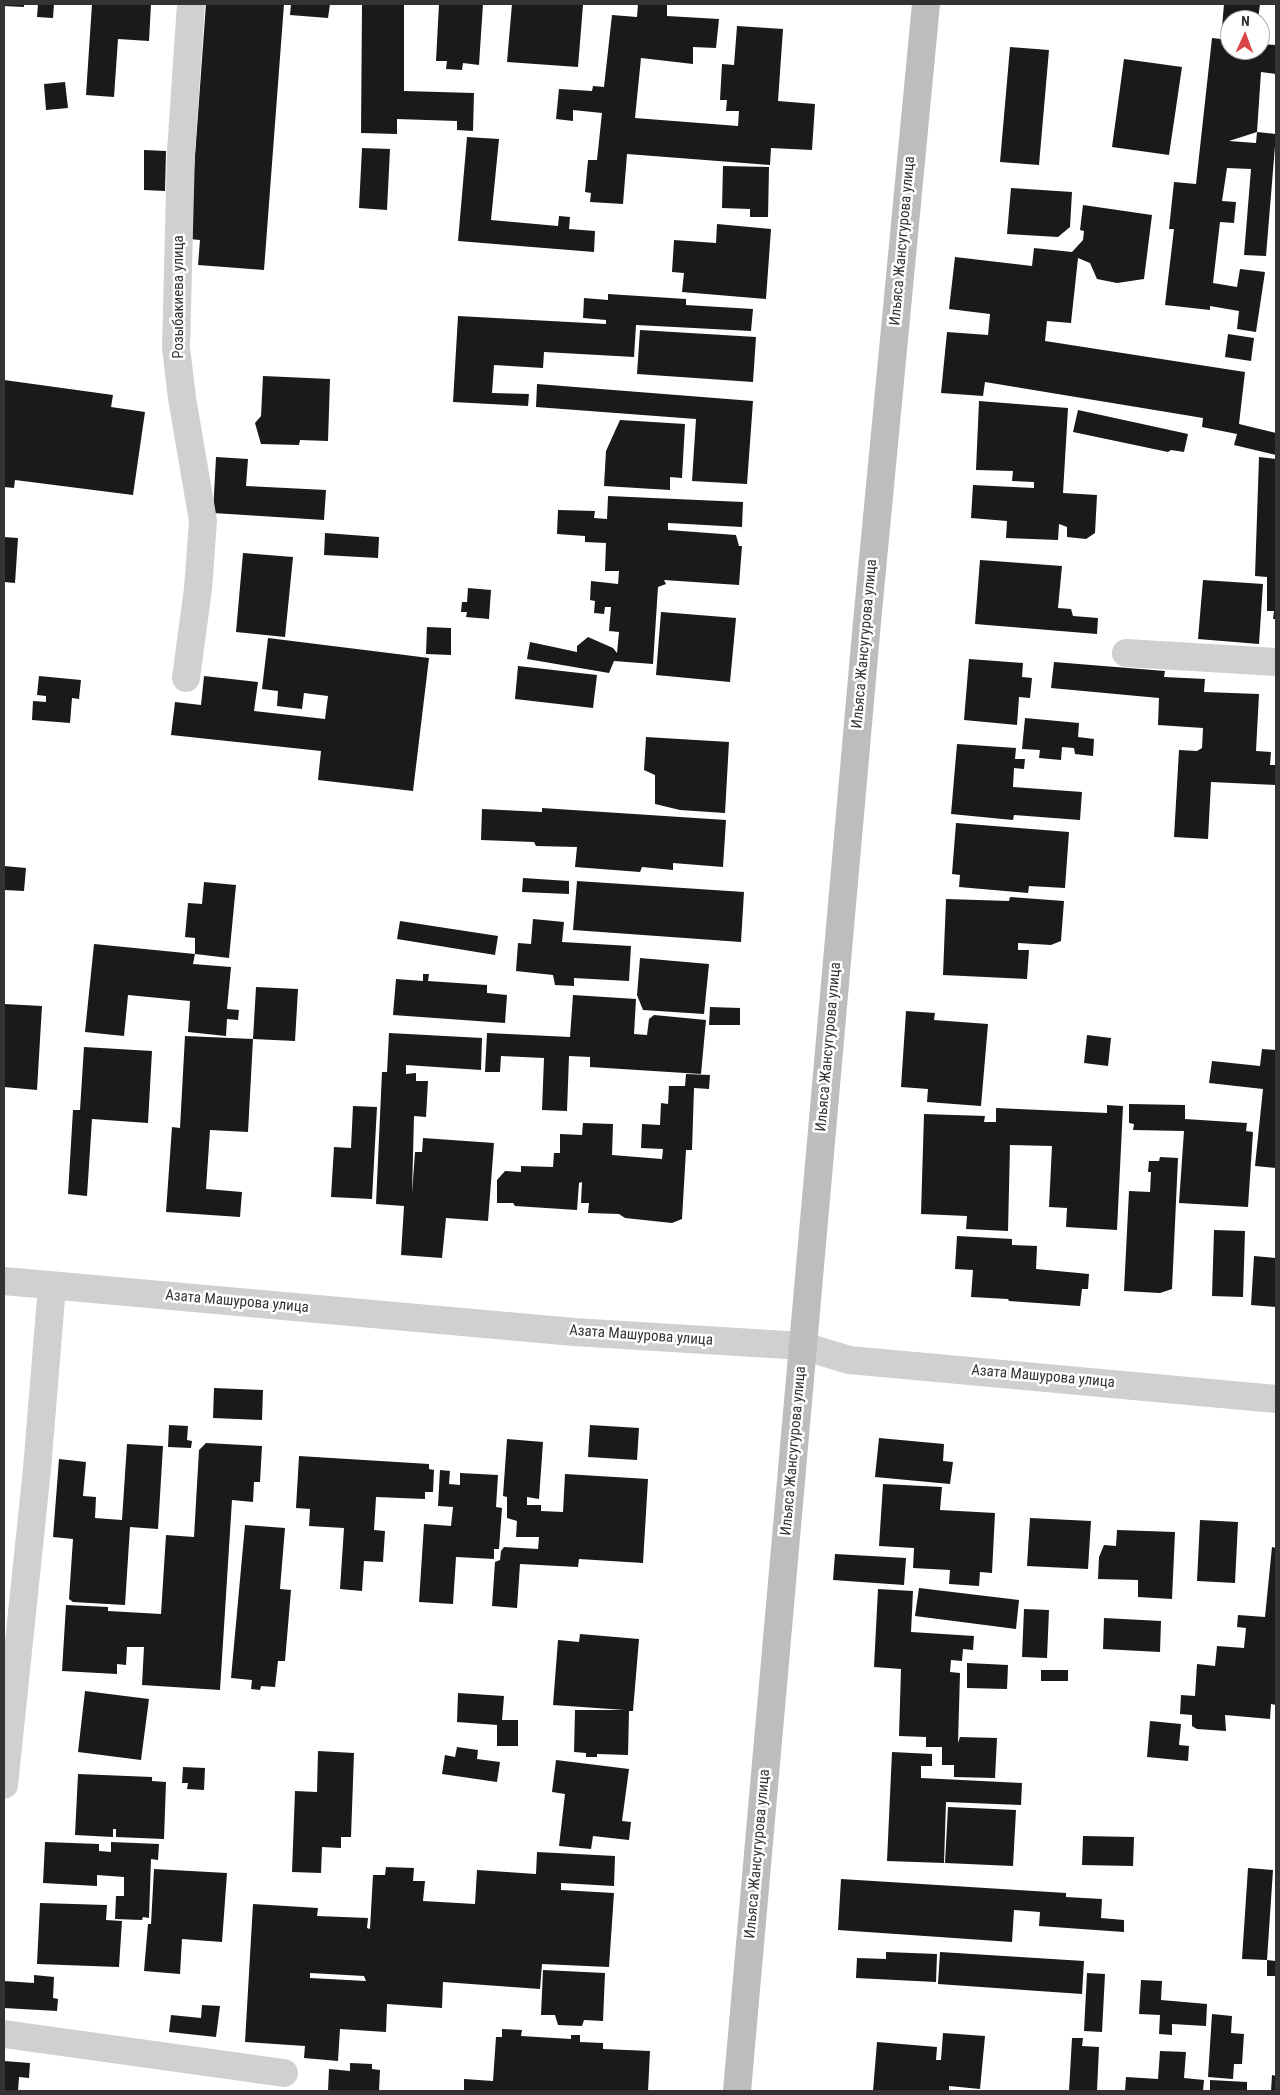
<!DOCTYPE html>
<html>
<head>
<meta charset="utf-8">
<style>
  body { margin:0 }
  #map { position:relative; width:1280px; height:2095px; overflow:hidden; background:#fff; font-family:"Roboto Condensed",sans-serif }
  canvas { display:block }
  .frame { position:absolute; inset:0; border:5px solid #333; pointer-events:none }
  .north { position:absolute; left:1220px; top:10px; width:50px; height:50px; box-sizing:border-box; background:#fff; border:1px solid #adadad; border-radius:50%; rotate:2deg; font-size:14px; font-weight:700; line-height:20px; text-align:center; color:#333 }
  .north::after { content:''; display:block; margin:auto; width:18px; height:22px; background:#da4546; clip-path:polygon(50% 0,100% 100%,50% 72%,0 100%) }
</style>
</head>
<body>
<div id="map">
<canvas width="1280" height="2095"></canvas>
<div class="frame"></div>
<div class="north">N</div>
</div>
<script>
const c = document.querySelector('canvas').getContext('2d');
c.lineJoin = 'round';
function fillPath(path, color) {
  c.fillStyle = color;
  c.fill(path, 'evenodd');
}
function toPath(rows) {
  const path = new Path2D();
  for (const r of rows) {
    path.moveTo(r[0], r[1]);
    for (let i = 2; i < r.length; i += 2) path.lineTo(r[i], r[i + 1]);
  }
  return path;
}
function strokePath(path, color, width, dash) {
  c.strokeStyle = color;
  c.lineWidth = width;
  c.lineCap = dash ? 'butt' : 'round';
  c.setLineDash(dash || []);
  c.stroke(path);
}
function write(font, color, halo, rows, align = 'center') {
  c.font = font + ' "Roboto Condensed",sans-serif';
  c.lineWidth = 5;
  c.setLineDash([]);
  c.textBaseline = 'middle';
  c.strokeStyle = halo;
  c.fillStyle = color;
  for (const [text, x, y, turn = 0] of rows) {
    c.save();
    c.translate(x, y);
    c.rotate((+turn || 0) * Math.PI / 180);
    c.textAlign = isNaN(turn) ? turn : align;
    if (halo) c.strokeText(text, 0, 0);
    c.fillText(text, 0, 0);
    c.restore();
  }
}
fillPath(toPath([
  [4,4,24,4,24,7,4,6],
  [38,4,54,4,53,18,37,17],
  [92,4,151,4,149,41,118,39,114,97,86,95],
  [206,4,284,4,264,270,198,265,200,240,189,239],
  [291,4,330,4,328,18,290,15],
  [362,4,404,4,404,91,474,93,473,131,457,130,457,121,397,119,397,134,361,133],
  [439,4,483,4,479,65,463,63,462,70,446,69,447,61,436,61],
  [512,4,583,5,578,67,507,62],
  [638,4,667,4,667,16,719,19,716,48,693,47,693,64,641,58,635,118,738,126,739,111,726,111,727,100,720,100,722,64,734,65,737,26,783,29,778,101,815,104,812,150,771,148,770,165,627,154,623,204,590,202,591,193,585,192,588,160,597,160,602,113,573,110,573,121,556,119,559,89,592,91,593,86,604,87,612,15,637,17],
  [1224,4,1260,4,1258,20,1230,20,1230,50,1260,50,1260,44,1276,45,1276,74,1261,72,1257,132,1229,141,1256,143,1257,132,1276,134,1266,256,1244,255,1251,169,1227,168,1222,201,1236,202,1234,223,1220,222,1213,283,1237,287,1240,269,1265,272,1256,332,1237,329,1239,311,1210,306,1210,310,1165,305,1174,229,1169,229,1174,182,1196,184,1212,38,1221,39],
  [1010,47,1049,50,1039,165,1000,162],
  [1124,59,1182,67,1169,155,1112,147],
  [65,82,68,108,46,110,44,84],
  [467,137,499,139,491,220,558,226,559,216,570,217,569,229,595,231,594,252,458,241],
  [362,148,390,149,387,210,359,208],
  [144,150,166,151,165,191,144,190],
  [723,166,769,167,768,217,750,217,750,209,722,208],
  [1011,188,1072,192,1070,227,1058,237,1007,234],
  [1083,205,1152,215,1144,279,1117,283,1097,279,1090,263,1078,258,1071,323,1047,321,1045,341,1245,372,1239,424,1276,433,1276,455,1234,445,1237,434,1202,427,1203,418,985,382,983,396,941,393,947,332,988,335,990,314,949,309,955,257,1032,266,1034,248,1072,252,1083,240,1084,231,1080,230],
  [717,224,771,229,766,299,682,292,684,273,672,272,674,240,716,243],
  [608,294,686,299,686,305,753,309,751,331,636,325,634,357,544,352,543,368,494,365,492,393,529,394,528,406,453,402,458,316,606,324,606,320,583,318,584,298,608,300],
  [640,330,756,337,753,382,637,374],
  [1228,334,1254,338,1251,361,1225,357],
  [263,376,330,379,328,441,300,440,299,445,261,444,255,423,261,416],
  [4,380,113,395,111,407,145,412,133,495,15,480,14,488,4,487],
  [537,384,753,401,747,484,692,481,696,419,536,407],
  [979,401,1068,408,1063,493,1097,495,1095,533,1086,539,1067,537,1067,527,1059,524,1058,540,1006,538,1007,521,971,518,973,485,1034,488,1034,482,1012,481,1013,471,976,470],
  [1078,410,1188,434,1184,452,1171,450,1168,452,1073,432],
  [620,420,685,424,682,478,670,477,670,490,604,486,606,451],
  [216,457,248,459,246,486,326,490,324,520,213,513],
  [1259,457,1276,459,1276,619,1273,619,1274,611,1267,611,1267,577,1255,576],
  [608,496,743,502,742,527,668,523,668,530,736,535,739,546,742,546,739,585,664,580,666,584,658,587,653,664,614,661,609,673,527,659,530,642,577,652,577,646,588,637,613,648,617,653,619,632,609,631,611,607,605,607,604,614,594,613,595,601,590,600,591,581,618,584,619,571,605,571,606,543,585,542,585,536,557,534,558,510,595,511,594,518,607,519],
  [325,533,379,537,378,558,324,555],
  [4,537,18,538,15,583,4,582],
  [243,553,293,557,285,637,236,632],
  [980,560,1062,566,1058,608,1071,609,1073,616,1098,618,1097,634,975,624],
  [1203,580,1263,584,1259,644,1198,639],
  [468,588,491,590,489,619,466,617,467,612,461,612,462,602,467,602],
  [661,612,736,618,730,682,656,675],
  [427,627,451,628,451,655,426,654],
  [268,638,429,658,413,791,318,780,321,751,171,735,175,702,201,705,204,676,258,682,254,711,325,719,328,696,304,693,302,709,277,706,278,691,262,689],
  [969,659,1023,663,1022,677,1032,678,1030,698,1019,697,1017,725,964,720],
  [1054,662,1165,671,1164,677,1205,679,1204,692,1259,694,1256,751,1271,752,1270,765,1276,765,1276,785,1211,782,1208,839,1174,837,1179,750,1197,751,1202,748,1203,728,1158,725,1159,698,1051,688],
  [518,666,597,675,593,708,515,699],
  [39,676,81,680,79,699,72,698,70,723,32,720,33,701,46,702,46,696,37,695],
  [1025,718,1079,723,1078,737,1094,739,1093,756,1075,754,1074,748,1062,747,1061,760,1039,758,1040,750,1022,749],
  [646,737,729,742,725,813,680,810,655,804,655,775,644,770],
  [957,744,1016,748,1015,759,1025,759,1024,769,1014,768,1013,787,1082,792,1080,820,1014,815,1013,820,951,814],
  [542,808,726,820,723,867,673,863,673,870,642,867,640,872,575,867,577,847,536,846,534,842,481,840,482,809,542,812],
  [956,823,1069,832,1065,888,1029,886,1028,893,959,887,960,875,952,874],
  [4,866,26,868,24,891,4,890],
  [523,878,569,881,569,894,522,892],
  [577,881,744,892,741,942,573,930],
  [204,882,236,885,229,958,195,954,195,938,185,937,188,903,202,904],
  [1010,897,1064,901,1061,941,1051,945,1018,943,1018,950,1029,950,1027,979,943,975,946,899,1009,901],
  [533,919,564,922,562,942,631,946,629,981,574,978,574,986,555,985,553,975,516,971,518,943,531,944],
  [400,921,498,936,495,955,397,939],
  [94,944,195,954,193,964,231,967,227,1009,239,1010,238,1020,227,1019,226,1036,188,1032,190,1001,128,995,124,1036,85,1032],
  [640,958,709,964,704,1014,643,1010,637,995],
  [423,974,429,974,428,981,487,985,487,993,507,995,505,1023,393,1015,396,979,423,981],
  [256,987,298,989,295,1041,253,1039,248,1132,210,1130,206,1189,242,1192,240,1217,166,1212,172,1127,180,1128,185,1036,253,1039],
  [573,995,636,999,634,1034,647,1035,649,1019,654,1015,706,1020,701,1074,590,1067,590,1057,569,1056,567,1111,542,1110,544,1058,501,1056,500,1072,485,1072,487,1033,570,1037],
  [4,1004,42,1006,37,1090,4,1087],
  [710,1007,740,1008,740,1025,709,1025],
  [906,1011,935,1013,934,1020,988,1024,981,1106,927,1102,928,1089,901,1087],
  [389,1033,482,1038,481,1070,406,1065,406,1074,416,1073,416,1081,428,1081,426,1117,414,1116,412,1194,415,1152,422,1152,423,1138,494,1143,488,1221,446,1218,442,1258,401,1255,404,1206,376,1204,382,1072,387,1072],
  [1087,1035,1111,1038,1108,1066,1084,1063],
  [84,1047,152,1051,148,1123,92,1119,87,1196,68,1194,73,1110,80,1110],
  [1262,1049,1276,1050,1276,1168,1255,1166,1263,1089,1209,1083,1212,1061,1260,1066],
  [686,1074,710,1075,709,1089,694,1088,692,1150,686,1150,682,1219,672,1223,625,1218,619,1214,588,1213,589,1203,581,1203,582,1182,579,1183,577,1210,515,1206,513,1203,497,1203,497,1180,505,1171,521,1172,521,1166,553,1167,554,1153,560,1153,560,1134,582,1135,583,1123,613,1124,612,1155,662,1159,663,1149,641,1148,642,1124,660,1125,661,1103,668,1104,669,1086,685,1086],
  [1129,1104,1185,1105,1185,1119,1247,1123,1246,1131,1253,1132,1248,1207,1179,1203,1184,1131,1133,1130,1134,1124,1129,1123],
  [1107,1105,1123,1106,1117,1230,1066,1227,1067,1208,1049,1207,1052,1146,1010,1145,1008,1231,966,1229,967,1216,921,1214,924,1114,985,1116,984,1122,996,1122,996,1108,1107,1113],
  [353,1106,377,1107,372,1199,331,1197,334,1147,351,1148],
  [1160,1157,1178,1158,1172,1289,1160,1293,1124,1291,1129,1191,1150,1192,1151,1172,1148,1172,1149,1161,1159,1161],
  [1214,1230,1245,1231,1243,1297,1212,1296],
  [957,1236,1012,1239,1012,1245,1037,1246,1036,1269,1089,1274,1088,1289,1082,1289,1080,1306,1009,1301,1008,1299,971,1297,973,1270,955,1269],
  [1254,1256,1276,1258,1276,1307,1251,1305],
  [214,1388,263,1390,262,1420,213,1418],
  [169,1425,188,1426,187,1440,192,1441,191,1448,168,1447],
  [590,1425,639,1428,637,1460,588,1457],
  [879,1438,944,1444,943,1461,953,1462,950,1484,875,1477],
  [507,1439,543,1442,539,1499,527,1497,527,1505,541,1505,541,1511,563,1512,565,1474,648,1479,643,1563,579,1559,578,1567,520,1564,517,1608,492,1606,495,1562,500,1560,501,1551,504,1547,538,1549,539,1537,516,1537,517,1521,507,1518,507,1497,503,1496],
  [206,1443,262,1446,260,1482,254,1482,253,1502,232,1500,220,1690,142,1685,144,1647,127,1647,126,1665,117,1664,117,1674,62,1671,66,1605,108,1607,108,1611,161,1614,166,1535,194,1537,199,1450],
  [127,1444,163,1446,158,1529,130,1527,125,1605,73,1602,69,1599,73,1539,53,1537,59,1459,86,1462,83,1496,96,1497,95,1518,122,1520],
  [299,1456,429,1464,429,1469,434,1470,433,1492,425,1492,425,1499,376,1497,374,1530,385,1531,383,1562,364,1561,362,1591,340,1589,344,1528,309,1526,310,1509,296,1508],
  [440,1470,450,1471,449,1484,460,1485,460,1473,498,1475,496,1507,502,1508,499,1549,494,1549,494,1559,456,1557,453,1604,419,1602,424,1524,451,1526,453,1507,438,1506],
  [883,1484,942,1487,940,1510,995,1513,992,1573,980,1572,979,1586,949,1584,950,1570,913,1568,914,1548,879,1546],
  [1030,1518,1091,1521,1088,1569,1027,1566],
  [1200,1520,1238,1522,1235,1583,1197,1581],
  [245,1525,285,1528,280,1589,291,1590,285,1661,278,1661,275,1687,261,1686,260,1690,251,1689,252,1680,231,1678],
  [1117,1530,1175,1532,1172,1599,1138,1597,1138,1580,1098,1579,1099,1557,1104,1545,1116,1546],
  [1272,1547,1276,1548,1276,1705,1271,1704,1270,1719,1225,1715,1226,1731,1197,1729,1192,1726,1192,1715,1180,1714,1181,1695,1195,1696,1197,1664,1215,1666,1217,1646,1244,1648,1246,1628,1237,1627,1238,1615,1265,1617],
  [835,1554,906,1558,904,1585,833,1580],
  [919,1588,1019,1600,1016,1629,915,1616],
  [878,1589,913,1591,911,1632,974,1636,973,1650,963,1649,962,1661,951,1660,950,1672,960,1673,958,1743,960,1737,997,1738,995,1778,954,1777,954,1765,942,1765,942,1747,926,1747,926,1737,899,1736,901,1669,874,1667],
  [1024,1609,1049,1610,1047,1658,1022,1657],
  [1104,1618,1161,1621,1160,1652,1103,1649],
  [580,1634,639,1639,633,1711,629,1711,628,1755,597,1754,597,1757,586,1757,586,1753,574,1752,575,1710,625,1710,553,1705,558,1640,579,1642],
  [967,1663,1008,1665,1007,1689,967,1688],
  [1041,1670,1068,1670,1068,1681,1041,1681],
  [85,1691,149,1699,141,1760,78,1752],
  [458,1693,504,1696,502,1720,518,1720,518,1746,497,1746,497,1725,457,1722],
  [1150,1721,1181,1724,1179,1745,1189,1746,1188,1761,1147,1757],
  [457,1747,478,1750,477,1759,500,1762,497,1782,442,1774,445,1755,455,1757],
  [318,1751,354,1753,351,1837,341,1837,341,1848,322,1847,321,1873,292,1872,295,1791,317,1792],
  [892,1752,932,1754,932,1766,921,1766,921,1778,1022,1783,1021,1805,946,1802,944,1863,887,1861],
  [556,1760,629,1769,622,1821,631,1822,629,1840,593,1836,591,1849,559,1846,565,1794,552,1792],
  [183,1767,205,1768,204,1790,187,1789,188,1783,182,1783],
  [78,1774,152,1777,152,1781,166,1782,164,1839,116,1837,116,1829,113,1829,113,1837,75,1835],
  [948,1807,1016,1810,1013,1866,945,1863],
  [1083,1836,1134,1837,1133,1866,1082,1865],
  [45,1842,99,1844,99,1851,111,1852,111,1842,159,1844,158,1860,151,1859,149,1918,143,1917,142,1920,115,1919,116,1896,124,1896,124,1877,97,1875,97,1886,43,1883],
  [537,1852,615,1856,614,1886,561,1883,561,1890,614,1893,609,1967,542,1964,540,1989,443,1982,442,2008,387,2004,386,2032,340,2029,338,2061,304,2058,305,2046,245,2042,253,1904,318,1908,317,1916,368,1918,367,1928,370,1929,373,1875,385,1875,386,1867,414,1868,413,1881,425,1881,423,1901,475,1904,477,1870,536,1874],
  [310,1973,364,1976,366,1981,310,1978],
  [1248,1868,1273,1870,1267,1960,1242,1959],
  [154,1869,227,1873,222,1942,182,1939,180,1974,144,1971,148,1924,151,1924],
  [841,1879,1066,1893,1066,1897,1102,1899,1101,1918,1124,1920,1124,1932,1039,1926,1040,1912,1014,1910,1012,1942,838,1930],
  [40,1903,107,1905,106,1920,122,1921,119,1967,37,1964],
  [886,1952,937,1954,936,1982,856,1978,857,1958,886,1959],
  [940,1952,1084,1961,1082,1994,938,1984],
  [1267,1960,1276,1961,1276,1976,1267,1976],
  [543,1970,605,1973,603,2021,584,2020,582,2026,558,2025,555,2015,541,2015],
  [1087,1973,1105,1974,1102,2032,1084,2031],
  [34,1975,54,1977,53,1998,58,1999,57,2011,4,2008,4,1981,34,1983],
  [1141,1980,1162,1981,1161,2000,1207,2004,1206,2026,1172,2024,1172,2035,1159,2034,1160,2015,1139,2014],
  [202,2005,220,2006,216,2037,169,2032,171,2015,201,2018],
  [1212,2014,1232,2016,1231,2033,1244,2034,1242,2064,1234,2064,1233,2079,1208,2077],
  [502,2029,522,2030,521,2036,571,2039,571,2035,580,2035,580,2042,603,2043,603,2049,650,2051,648,2091,464,2091,464,2079,493,2081,496,2037,502,2037],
  [943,2033,985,2036,980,2089,949,2086,949,2091,873,2091,877,2042,937,2047,936,2060,941,2060],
  [1072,2038,1083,2038,1082,2046,1099,2047,1097,2091,1069,2091],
  [1160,2051,1186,2052,1184,2078,1204,2080,1203,2091,1125,2091,1126,2077,1158,2079],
  [4,2061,30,2063,29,2078,19,2077,18,2091,4,2091],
  [350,2063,372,2064,372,2069,380,2070,379,2091,328,2091,329,2069,350,2071],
  [1272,2075,1276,2076,1276,2091,1271,2091],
  [1210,2080,1247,2082,1247,2091,1210,2091]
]), '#1a1a1a');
strokePath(toPath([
  [1126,653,1276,662],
  [186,678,198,589,203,521,182,398,176,348,181,152,191,4],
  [4,1281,574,1332,803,1346,849,1360,1276,1399],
  [4,1785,37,1469,52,1286],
  [4,2034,284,2073]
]), '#d0d0d0', 28);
strokePath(toPath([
  [737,2091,867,622,926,4]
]), '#bdbdbd', 28);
write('15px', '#333', '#fff', [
  ["Ильяса Жансугурова улица",903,241,-85],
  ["Розыбакиева улица",179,297,-90],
  ["Ильяса Жансугурова улица",865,644,-85],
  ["Ильяса Жансугурова улица",829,1047,-85],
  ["Азата Машурова улица",237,1302,5],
  ["Азата Машурова улица",641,1336,4],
  ["Азата Машурова улица",1043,1377,5],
  ["Ильяса Жансугурова улица",794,1451,-85],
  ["Ильяса Жансугурова улица",758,1854,-85]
]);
</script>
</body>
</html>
